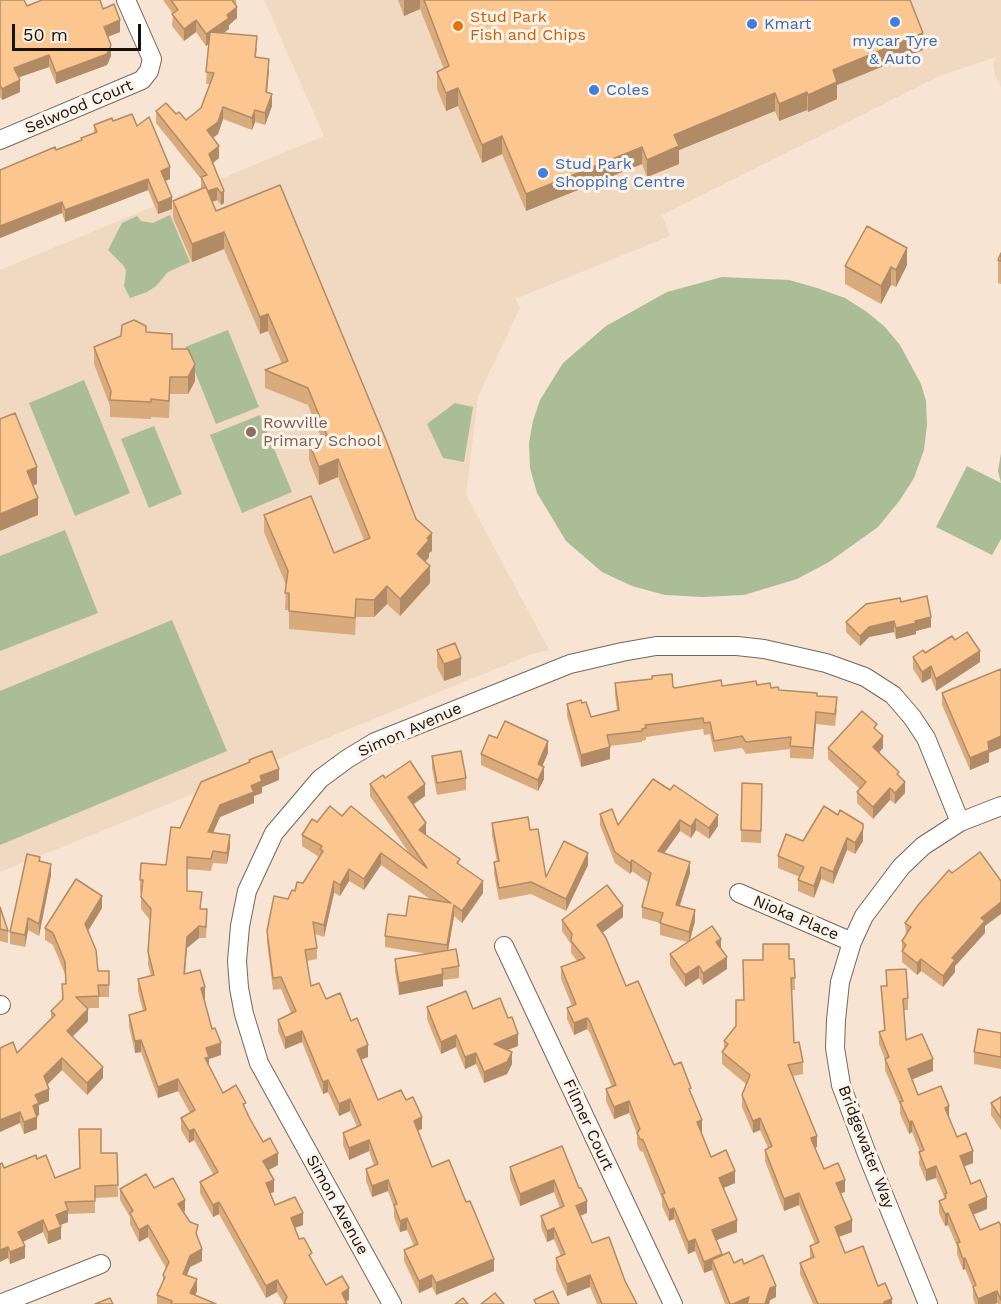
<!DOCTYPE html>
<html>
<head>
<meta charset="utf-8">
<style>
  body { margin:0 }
  #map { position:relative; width:1001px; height:1304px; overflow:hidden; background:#f7e4d2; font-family:"Work Sans",sans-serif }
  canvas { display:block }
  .scale { position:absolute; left:12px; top:24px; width:129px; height:27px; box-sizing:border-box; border:3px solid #17110b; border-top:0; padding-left:8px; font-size:18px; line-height:21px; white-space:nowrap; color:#17110b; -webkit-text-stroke:4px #fef3e8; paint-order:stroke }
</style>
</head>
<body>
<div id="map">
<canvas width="1001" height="1304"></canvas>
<div class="scale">50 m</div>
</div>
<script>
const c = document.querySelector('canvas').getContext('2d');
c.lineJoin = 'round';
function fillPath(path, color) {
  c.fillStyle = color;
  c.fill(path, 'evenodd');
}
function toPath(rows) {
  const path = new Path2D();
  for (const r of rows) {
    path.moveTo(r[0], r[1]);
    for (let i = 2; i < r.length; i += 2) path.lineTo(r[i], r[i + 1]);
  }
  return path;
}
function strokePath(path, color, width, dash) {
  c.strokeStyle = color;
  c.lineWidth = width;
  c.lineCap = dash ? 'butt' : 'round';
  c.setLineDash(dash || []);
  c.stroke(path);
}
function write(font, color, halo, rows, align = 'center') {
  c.font = font + ' "Work Sans",sans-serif';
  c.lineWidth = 6;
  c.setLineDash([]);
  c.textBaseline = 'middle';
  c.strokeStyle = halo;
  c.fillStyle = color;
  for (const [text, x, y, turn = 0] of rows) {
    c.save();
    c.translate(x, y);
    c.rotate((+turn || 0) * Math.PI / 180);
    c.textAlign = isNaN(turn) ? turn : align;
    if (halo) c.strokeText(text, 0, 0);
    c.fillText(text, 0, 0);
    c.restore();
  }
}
fillPath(toPath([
  [264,0,1001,0,1001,87,995,75,993,63,996,57,939,76,662,215,670,236,515,299,520,308,478,396,466,495,549,650,532,654,305,747,272,762,0,872,0,270,324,136]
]), '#f0d8c1');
fillPath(toPath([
  [170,215,190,262,168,272,156,286,147,292,130,298,124,286,126,270,123,265,108,250,122,223,137,216,141,221,153,223],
  [722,277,789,280,817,288,845,298,867,312,885,327,900,345,921,384,926,401,927,425,924,450,914,478,900,500,878,527,829,562,797,579,744,595,703,597,665,595,632,586,602,572,566,541,537,493,530,468,529,443,533,421,540,400,563,363,606,326,667,292],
  [228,330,259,407,216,424,185,347],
  [84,380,130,493,75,516,29,403],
  [455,403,473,407,464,462,443,458,427,424],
  [260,415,292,492,242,513,210,435],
  [154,426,182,494,149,508,121,439],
  [1001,453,1001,539,992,555,936,527,967,466,1001,483,998,471],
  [65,530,98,613,0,651,0,556],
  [172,620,227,751,0,845,0,691]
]), '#aabd97');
const minor = toPath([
  [0,140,142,80,149,71,152,59,126,0],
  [739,893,852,942],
  [504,946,673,1304],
  [0,1005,1,1005],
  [0,1304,101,1264],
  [392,1304,259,1063,244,1014,239,988,237,961,240,926,247,891,274,833,320,779,347,759,375,742,570,664,622,652,656,646,737,646,764,649,826,663,865,677,893,695,912,717,926,738,960,822],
  [928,1304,867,1154,841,1085,835,1048,836,1020,840,982,852,942,864,916,901,867,923,846,960,822,1001,806]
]);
strokePath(minor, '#776757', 20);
strokePath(minor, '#fff', 18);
fillPath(toPath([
  [0,0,27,6,103,9,120,32,108,37,111,56,107,65,56,84,49,67,19,77,20,92,2,100,0,97],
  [163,0,236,0,237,18,229,25,229,29,223,33,257,48,256,57,269,70,267,92,272,106,265,125,255,122,252,130,223,119,218,134,213,138,219,158,213,163,224,203,221,205,217,200,212,202,216,211,416,519,432,551,429,553,429,557,425,562,430,583,400,616,387,604,374,617,356,617,355,635,289,629,289,610,285,610,286,585,264,532,264,515,334,553,364,540,338,477,319,485,309,460,309,443,321,437,308,405,265,388,265,370,282,364,268,331,260,334,224,249,192,262,173,218,173,201,201,189,201,179,156,123,156,111,176,114,186,120,201,108,210,84,206,84,209,44,206,46,196,32,184,41,172,26,173,14],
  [398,0,910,0,923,50,837,85,837,99,808,112,807,110,779,121,775,111,679,150,679,164,647,177,642,164,526,211,502,154,482,163,458,106,446,111,437,89,437,72,444,69,420,9,404,16],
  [113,121,137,126,170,179,165,181,172,209,158,214,148,190,65,222,62,213,0,238,0,170,81,141,81,138,94,133,94,125],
  [1001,253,1001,284,998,283,998,260],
  [907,265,896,287,891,285,881,304,845,284,845,266],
  [146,332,172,349,195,381,188,394,170,394,169,418,151,417,151,419,110,417,110,406,94,364,94,347],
  [901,602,931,627,916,631,916,634,896,639,894,632,869,637,860,646,846,632,846,622],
  [955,640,980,662,936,691,931,678,922,683,913,669,913,657],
  [437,650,461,675,444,681,437,667],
  [1001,669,1001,748,989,753,989,762,970,770,942,705,942,693],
  [615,683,673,687,757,685,779,690,817,696,837,709,835,726,816,724,813,759,790,758,790,749,746,754,742,748,714,752,710,734,704,735,703,729,646,737,646,740,642,741,642,742,610,746,610,759,581,767,567,716,567,704,591,717,617,710,615,695],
  [877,731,883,748,879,752,899,776,905,793,895,804,890,800,873,819,857,803,857,792,860,789,828,759,828,748],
  [497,738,548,753,542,766,544,779,538,791,481,765,481,754],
  [432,756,466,778,466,790,437,795,432,768],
  [249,760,279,780,262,787,262,793,254,796,254,803,220,817,213,833,230,847,227,864,213,863,211,871,187,869,187,891,201,909,207,921,206,938,199,938,187,948,185,974,205,999,204,999,212,1029,221,1055,209,1059,209,1066,223,1093,246,1110,249,1117,278,1165,268,1170,274,1192,270,1193,275,1205,303,1225,295,1228,299,1239,326,1285,349,1300,284,1304,277,1292,266,1298,219,1214,213,1217,200,1193,200,1182,213,1174,194,1140,189,1143,181,1130,181,1118,190,1113,178,1091,158,1098,141,1052,135,1053,129,1026,129,1015,143,1011,138,991,138,979,151,976,148,964,150,920,141,909,141,892,140,892,140,880,166,865,180,828,249,763],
  [385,778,425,796,414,804,426,835,460,865,483,893,462,923,454,916,448,950,459,966,459,978,443,980,443,986,399,995,395,971,395,959,428,954,385,947,385,936,406,916,430,899,381,865,364,890,349,881,340,896,334,893,324,937,315,934,317,948,317,959,307,961,311,986,351,1021,368,1057,361,1060,378,1100,406,1100,422,1129,417,1131,432,1167,494,1271,436,1295,432,1287,419,1293,404,1261,404,1250,414,1246,407,1230,400,1232,394,1217,394,1208,388,1191,372,1197,366,1181,366,1169,374,1166,369,1151,349,1160,343,1145,343,1133,357,1127,350,1111,339,1116,328,1092,323,1094,302,1042,285,1049,278,1031,278,1020,291,1013,281,989,273,990,267,942,267,931,288,899,303,883,319,857,302,846,302,835,317,822,342,816,409,853,370,796,370,784],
  [653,779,718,826,709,839,696,830,691,838,680,831,664,853,690,873,680,906,695,921,690,941,721,949,727,969,703,985,699,978,685,987,670,965,670,954,687,942,660,935,660,923,642,918,642,907,649,883,632,871,630,874,615,863,600,825,600,814,618,825],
  [742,783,762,784,761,843,741,842],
  [824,806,863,841,855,854,847,850,833,884,821,879,814,898,798,891,798,880,800,877,778,868,778,856,803,841],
  [492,823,530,830,546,877,588,865,566,911,531,894,499,900,494,874,494,862,497,862,492,835],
  [40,861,51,875,39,936,28,930,25,947,10,944,10,932],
  [0,907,8,931,8,943,0,941],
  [102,908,88,931,98,971,109,985,109,997,99,997,99,1008,87,1008,88,1021,73,1036,103,1078,87,1095,62,1070,47,1084,49,1101,39,1105,39,1115,37,1116,37,1129,24,1134,20,1123,17,1053,51,1018,51,1011,62,1000,62,984,65,984,65,974,53,945,45,940,45,928],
  [623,917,602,933,626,986,691,1095,702,1132,701,1132,711,1157,735,1183,723,1188,737,1232,716,1240,722,1256,734,1263,744,1264,776,1297,770,1300,769,1304,725,1304,712,1270,704,1273,695,1251,688,1254,674,1219,669,1221,662,1206,662,1199,643,1152,640,1151,637,1144,637,1134,629,1113,614,1119,606,1101,606,1089,612,1087,590,1033,587,1029,574,1035,567,1019,567,1008,572,1006,561,979,561,967,577,961,571,953,571,944,562,931,562,920],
  [905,923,985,926,985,933,955,966,955,972,943,987,921,971,917,975,902,962,902,941,906,935],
  [789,959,794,959,795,990,791,990,794,1043,803,1062,803,1074,793,1076,817,1147,815,1148,824,1169,845,1192,841,1193,852,1232,839,1237,845,1253,878,1286,892,1304,813,1304,800,1274,800,1263,810,1258,810,1246,815,1244,799,1205,784,1211,765,1161,765,1150,768,1148,760,1130,753,1133,742,1107,742,1095,746,1084,722,1064,722,1052,724,1050,724,1041],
  [886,970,908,998,908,1010,904,1010,906,1040,933,1071,912,1079,918,1095,949,1118,957,1137,973,1163,964,1166,971,1184,987,1209,973,1215,980,1230,1001,1226,1001,1304,998,1304,997,1303,995,1304,975,1304,973,1298,973,1288,965,1269,963,1270,957,1254,957,1246,948,1225,945,1226,939,1213,939,1201,945,1199,936,1178,926,1181,919,1164,920,1152,912,1132,909,1134,900,1114,900,1105,885,1070,885,1059,879,1044,879,1032,884,1030,881,986,886,986],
  [427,1007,518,1046,507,1050,512,1064,507,1074,484,1083,476,1064,465,1069,456,1047,441,1054,427,1019],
  [1001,1033,1001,1069,974,1064,974,1052],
  [1001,1097,1001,1130,991,1115,991,1103],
  [562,1146,587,1213,580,1216,592,1243,625,1281,637,1304,597,1304,590,1287,567,1296,556,1270,556,1258,561,1256,554,1239,547,1242,541,1227,541,1216,560,1208,554,1192,520,1206,510,1179,510,1167],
  [101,1153,117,1153,118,1197,95,1198,95,1213,68,1214,68,1222,60,1225,61,1239,48,1244,43,1232,23,1242,25,1258,10,1264,8,1258,4,1168,37,1159,55,1178,79,1168],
  [154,1188,185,1211,184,1212,198,1238,202,1261,190,1267,187,1275,197,1291,195,1295,216,1304,157,1304,157,1295,163,1283,163,1275,166,1268,148,1237,139,1242,130,1224,130,1217,120,1200,120,1189]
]), '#d9aa7c');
fillPath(toPath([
  [404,0,420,0,420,9,404,16],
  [237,7,237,18,229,25,229,29,206,46,206,34,227,15],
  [120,20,120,32,104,38,104,27],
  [196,20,196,32,184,41,184,29],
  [923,33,923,50,837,85,837,99,808,112,808,95,833,70],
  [111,45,111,56,107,65,56,84,56,73],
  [49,55,49,67,14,79,14,68],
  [269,59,269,70,266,103,266,92],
  [20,80,20,92,2,100,2,89],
  [458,88,458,106,446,111,446,93],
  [807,92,807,110,779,121,779,104],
  [775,93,775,111,679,150,679,164,647,177,647,160,674,135],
  [272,94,272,106,265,125,265,113],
  [223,107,223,119,218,134,207,142,207,130],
  [255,110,255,122,252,130,252,118],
  [502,136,502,154,482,163,482,145],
  [219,146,219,158,209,166,209,154],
  [642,147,642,164,526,211,526,194],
  [170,167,170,179,161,183,161,171],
  [148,179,148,190,65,222,65,210],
  [217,188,217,200,207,204,207,192],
  [224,191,224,203,221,205,221,193],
  [172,197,172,209,158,214,158,203],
  [62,202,62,213,0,238,0,226],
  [224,232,224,249,192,262,192,244],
  [907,248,907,265,896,287,896,270],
  [891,267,891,285,881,304,881,286],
  [268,314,268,331,260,334,260,317],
  [195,364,195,381,188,394,188,377],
  [338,459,338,477,319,485,319,467],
  [37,467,37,484,27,488,27,471],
  [38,498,38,515,0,531,0,514],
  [432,533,432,551,429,553,429,557,417,571,417,554,427,538],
  [430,566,430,583,400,616,400,599],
  [387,586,387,604,374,617,374,600],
  [931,617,931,627,916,631,916,634,896,639,896,628,915,621],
  [894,621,894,632,869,637,860,646,860,636,869,627],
  [980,651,980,662,936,691,936,679],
  [461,658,461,675,444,681,444,664],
  [931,666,931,678,922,683,922,672],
  [816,712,816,724,813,759,813,748],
  [883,736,883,748,873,759,873,747],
  [1001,736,1001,748,989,753,989,762,970,770,970,758,988,742],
  [548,741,548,753,538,776,538,764],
  [610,747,610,759,581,767,581,755],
  [544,767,544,779,538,791,538,780],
  [279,769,279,780,262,787,262,793,254,796,254,803,220,817,208,844,208,832,220,805,251,786,260,776],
  [905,782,905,793,895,804,895,793],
  [425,784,425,796,408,808,408,797],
  [890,788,890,800,873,819,873,807],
  [718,815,718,826,709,839,709,828],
  [696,819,696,830,691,838,691,827],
  [680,820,680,831,658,862,658,851],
  [426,823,426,835,419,842,419,830],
  [863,829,863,841,855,854,855,843],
  [230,835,230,847,227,864,227,853],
  [847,838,847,850,833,884,833,872],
  [381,853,381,865,364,890,364,879],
  [588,853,588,865,566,911,566,899],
  [632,860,632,871,630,874,630,863],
  [690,862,690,873,676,916,676,905],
  [51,864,51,875,39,936,39,924],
  [821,867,821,879,814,898,814,886],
  [349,869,349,881,340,896,340,885],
  [334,881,334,893,324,937,324,925],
  [483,881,483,893,462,923,462,911],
  [102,896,102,908,85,936,85,924],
  [1001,902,1001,914,985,926,985,933,955,966,955,972,943,987,943,976,952,958,981,918],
  [454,905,454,916,447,957,447,945],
  [623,906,623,917,597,937,597,925],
  [695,910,695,921,689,943,689,932],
  [28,918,28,930,25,947,25,935],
  [199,926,199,938,187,948,184,986,187,937],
  [721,939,721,951,716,942],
  [727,957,727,969,703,985,703,973],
  [921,959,921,971,917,975,917,963],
  [699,966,699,978,685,987,685,975],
  [443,974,443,986,399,995,399,983],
  [205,987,205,999,201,1000,201,988],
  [88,1009,88,1021,67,1042,67,1031],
  [587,1018,587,1029,574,1035,574,1023],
  [302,1031,302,1042,285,1049,285,1038],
  [518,1034,518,1046,494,1055,494,1044],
  [456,1035,456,1047,441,1054,441,1042],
  [141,1040,141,1052,135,1053,135,1041],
  [221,1043,221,1055,209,1059,209,1068,205,1070,206,1048],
  [368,1045,368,1057,357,1061,357,1050],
  [512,1052,512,1064,507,1074,484,1083,484,1072],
  [476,1053,476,1064,465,1069,465,1057],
  [62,1058,62,1070,44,1088,44,1076],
  [933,1059,933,1071,908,1081,908,1069],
  [103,1067,103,1078,87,1095,87,1083],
  [178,1079,178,1091,158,1098,158,1087],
  [328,1080,328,1092,323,1094,323,1082],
  [49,1089,49,1101,39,1105,39,1115,33,1118,33,1106,35,1095],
  [350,1099,350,1111,339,1116,339,1104],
  [629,1101,629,1113,614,1119,614,1107],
  [949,1106,949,1118,945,1108],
  [20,1112,20,1123,0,1132,0,1120],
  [37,1117,37,1129,24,1134,24,1122],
  [422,1117,422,1129,414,1132,414,1121],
  [760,1118,760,1130,753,1133,753,1121],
  [702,1120,702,1132,697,1134,697,1122],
  [912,1121,912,1132,909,1134,909,1122],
  [194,1129,194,1140,189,1143,189,1131],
  [817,1136,817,1147,811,1150,811,1138],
  [369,1140,369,1151,349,1160,349,1148],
  [973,1151,973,1163,960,1168,960,1156],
  [278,1153,278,1165,263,1173,263,1161],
  [936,1166,936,1178,926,1181,926,1170],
  [735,1171,735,1183,719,1190,719,1178],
  [274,1180,274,1192,266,1195,266,1183],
  [388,1180,388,1191,372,1197,372,1186],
  [554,1180,554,1192,520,1206,520,1194],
  [845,1180,845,1192,836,1195,836,1183],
  [799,1193,799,1205,784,1211,784,1199],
  [987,1197,987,1209,969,1216,969,1205],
  [185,1200,185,1211,178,1215,178,1204],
  [587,1201,587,1213,576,1217,576,1206],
  [219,1202,219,1214,213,1217,213,1205],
  [674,1208,674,1219,669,1221,669,1210],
  [68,1210,68,1222,56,1227,56,1215],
  [303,1213,303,1225,291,1229,291,1218],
  [948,1213,948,1225,945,1226,945,1214],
  [407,1218,407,1230,400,1232,400,1221],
  [43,1220,43,1232,18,1244,18,1232],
  [737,1220,737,1232,712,1242,712,1230],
  [852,1220,852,1232,835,1238,835,1227],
  [148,1225,148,1237,139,1242,139,1230],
  [61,1227,61,1239,48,1244,48,1232],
  [554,1228,554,1239,547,1242,547,1231],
  [695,1239,695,1251,688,1254,688,1242],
  [25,1246,25,1258,10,1264,10,1252],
  [8,1247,8,1258,0,1262,0,1250],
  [202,1249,202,1261,190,1267,183,1285,183,1274,190,1256],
  [722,1254,722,1266,712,1260,712,1270,704,1273,704,1262],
  [965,1258,965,1269,963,1270,963,1259],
  [494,1259,494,1271,436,1295,436,1283],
  [432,1275,432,1287,419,1293,419,1281],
  [590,1275,590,1287,567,1296,567,1284],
  [197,1279,197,1291,191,1304,190,1293],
  [277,1280,277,1292,266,1298,266,1286],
  [776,1286,776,1297,770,1300,769,1304,765,1304,770,1288],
  [349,1288,349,1300,342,1304,342,1293],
  [997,1291,997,1303,995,1304,978,1304,978,1299],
  [749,1297,749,1304,733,1304],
  [892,1299,892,1304,884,1304,884,1302]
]), '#b08b65');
const building = toPath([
  [0,0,24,0,27,6,42,0,100,0,103,9,114,4,120,20,104,27,111,45,107,54,56,73,49,55,14,68,20,80,2,89,0,85,0,0],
  [171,0,232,0,237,7,227,15,229,18,206,34,196,20,184,29,172,14,178,10,171,0],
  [424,0,910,0,923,33,833,70,837,82,808,95,807,92,779,104,775,93,674,135,679,146,647,160,642,147,526,194,502,136,482,145,458,88,446,93,437,72,449,66,424,0],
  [210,32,257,36,255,57,269,59,266,92,272,94,265,113,255,110,252,118,223,107,218,122,207,130,219,146,209,154,224,191,221,193,217,188,208,191,201,177,207,175,156,111,166,103,176,114,179,112,186,120,201,108,214,73,206,72,210,32],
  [132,114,137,126,149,117,170,167,161,171,172,197,158,203,148,179,65,210,62,202,0,226,0,170,55,147,56,150,82,140,81,138,97,132,94,125,112,118,113,121,132,114],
  [280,185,386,440,416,519,432,533,427,538,429,540,417,554,430,566,400,599,387,586,374,600,356,599,355,618,289,611,289,593,285,593,288,571,264,515,311,496,334,553,370,538,338,459,319,467,309,443,327,435,308,388,265,370,288,361,268,314,260,317,224,232,192,244,173,201,206,187,216,211,280,185],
  [867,226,907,248,896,270,891,267,881,286,845,266,867,226],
  [1001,253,1001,261,998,260,1001,253],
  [134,320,146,326,146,332,172,334,172,349,188,349,195,364,188,377,170,377,169,401,151,399,151,402,110,400,111,391,94,347,121,336,122,325,134,320],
  [15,413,37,467,27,471,38,498,0,514,0,419,15,413],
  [927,596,931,617,915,621,916,623,896,628,894,621,869,627,860,636,846,622,866,604,900,598,901,602,927,596],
  [967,632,980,651,936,679,931,666,922,672,913,657,923,650,925,653,952,636,955,640,967,632],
  [455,643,461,658,444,664,437,650,455,643],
  [1001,669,1001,736,988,742,989,750,970,758,942,693,1001,669],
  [672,674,673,687,675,688,721,680,722,686,756,681,757,685,770,683,771,688,778,687,779,690,817,693,817,696,837,697,835,714,816,712,813,748,790,746,791,737,746,742,742,736,714,741,710,722,704,723,703,718,645,725,646,728,642,729,642,731,607,735,610,747,581,755,567,704,581,700,582,703,586,702,591,717,619,710,615,683,652,679,652,676,672,674],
  [862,711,877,724,874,728,883,736,873,747,899,772,897,774,905,782,895,793,890,788,873,807,857,792,866,782,828,748,862,711],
  [505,721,548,741,538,764,544,767,538,780,481,754,489,735,497,738,505,721],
  [272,751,279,769,260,776,262,781,251,786,254,792,220,805,208,832,230,835,227,853,213,851,211,859,187,857,187,891,202,892,200,909,207,909,206,927,199,926,187,937,184,974,200,970,205,987,201,988,212,1029,215,1028,221,1043,206,1048,209,1057,205,1058,223,1093,236,1085,246,1103,243,1104,249,1117,263,1142,270,1138,278,1153,263,1161,274,1180,266,1183,275,1205,295,1197,303,1213,291,1218,299,1239,304,1238,312,1253,309,1255,326,1285,342,1276,349,1288,342,1293,347,1304,284,1304,287,1297,277,1280,266,1286,219,1202,213,1205,200,1182,218,1172,194,1129,189,1131,181,1118,195,1110,178,1079,158,1087,141,1040,135,1041,129,1015,146,1010,138,979,154,975,148,952,151,909,141,897,143,880,140,880,141,863,166,865,171,827,180,828,201,782,250,762,249,760,272,751],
  [461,751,466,778,437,783,432,756,461,751],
  [410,761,425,784,408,797,426,823,419,830,460,859,457,863,483,881,462,911,454,905,447,945,385,936,388,914,406,916,409,896,451,903,381,853,364,879,349,869,340,885,334,881,324,925,313,922,317,948,305,950,311,986,319,983,326,999,340,993,351,1021,357,1018,368,1045,357,1050,378,1100,401,1090,406,1100,413,1097,422,1117,414,1121,432,1167,449,1160,466,1202,470,1201,494,1259,436,1283,432,1275,419,1281,404,1250,418,1244,407,1218,400,1221,394,1205,397,1204,388,1180,372,1186,366,1169,378,1164,369,1140,349,1148,343,1133,361,1125,350,1099,339,1104,328,1080,323,1082,302,1031,285,1038,278,1020,296,1011,281,977,273,978,267,931,274,896,288,899,292,890,295,891,297,882,303,883,323,851,320,849,322,846,302,835,312,819,317,822,330,806,342,816,351,806,427,868,370,784,383,775,385,778,410,761],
  [653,779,670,790,674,785,718,815,709,828,696,819,691,827,680,820,658,851,690,862,676,905,695,910,689,932,660,923,663,913,642,907,651,873,632,860,630,863,615,852,600,814,612,809,618,825,653,779],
  [742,783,762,784,761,831,741,830,742,783],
  [824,806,838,815,840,810,863,824,863,829,855,843,847,838,833,872,821,867,814,886,798,880,804,867,778,856,786,834,803,841,824,806],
  [528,817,530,830,538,829,546,877,564,841,588,853,566,899,531,882,499,888,494,862,499,861,492,823,528,817],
  [980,852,1001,881,1001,902,981,918,985,921,952,958,955,960,943,976,921,959,917,963,902,951,906,945,902,941,911,927,905,923,919,904,949,870,952,873,980,852],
  [27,854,40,857,39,861,51,864,39,924,28,918,25,935,10,932,27,854],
  [76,879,102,896,85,924,96,950,98,971,109,971,109,985,98,985,99,996,76,997,88,1009,67,1031,103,1067,87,1083,62,1058,44,1076,49,1089,35,1095,39,1103,33,1106,37,1117,24,1122,20,1112,0,1120,0,1048,13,1042,17,1053,55,1015,51,1011,63,999,62,984,66,984,65,962,53,933,45,928,76,879],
  [607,885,623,906,597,925,606,938,626,986,638,981,674,1065,681,1062,691,1088,689,1089,702,1120,697,1122,711,1157,726,1150,735,1171,719,1178,737,1220,712,1230,722,1254,704,1262,695,1239,688,1242,674,1208,669,1210,662,1194,665,1193,643,1140,640,1139,637,1133,640,1129,629,1101,614,1107,606,1089,616,1085,590,1022,587,1018,574,1023,567,1008,576,1004,561,967,585,958,571,941,572,934,562,920,607,885],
  [0,907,8,931,0,929,0,907],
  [712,926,721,939,716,942,727,957,703,973,699,966,685,975,670,954,712,926],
  [763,944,789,944,789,959,794,959,795,978,791,978,794,1043,799,1042,803,1062,788,1065,817,1136,811,1138,812,1141,824,1169,838,1163,845,1180,836,1183,852,1220,835,1227,845,1253,863,1246,878,1286,885,1283,892,1299,884,1302,885,1304,818,1304,800,1263,814,1257,810,1246,819,1242,799,1193,784,1199,765,1150,772,1146,760,1118,753,1121,742,1095,750,1075,722,1052,728,1044,724,1041,736,1026,736,1000,744,1000,743,960,763,960,763,944],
  [456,949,459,966,442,969,443,974,399,983,395,959,456,949],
  [906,969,908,998,903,999,906,1040,922,1034,933,1059,908,1069,918,1095,941,1086,949,1106,945,1108,957,1137,966,1133,973,1151,960,1156,971,1184,980,1180,987,1197,969,1205,980,1230,999,1222,1001,1226,1001,1300,997,1291,978,1299,973,1287,976,1285,965,1258,963,1259,957,1243,960,1242,948,1213,945,1214,939,1201,946,1198,945,1194,947,1193,936,1166,926,1170,919,1152,924,1150,912,1121,909,1122,900,1102,903,1101,885,1059,889,1057,879,1032,885,1030,881,986,887,986,886,970,906,969],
  [466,991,473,1009,500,998,508,1018,512,1017,518,1034,494,1044,512,1052,507,1062,484,1072,476,1053,465,1057,456,1035,441,1042,427,1007,466,991],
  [978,1029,1001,1033,1001,1057,974,1052,978,1029],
  [1001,1097,1001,1118,991,1103,1001,1097],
  [79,1129,101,1129,101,1153,117,1153,118,1185,95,1186,95,1201,65,1202,68,1210,56,1215,61,1227,48,1232,43,1220,18,1232,25,1246,10,1252,8,1247,0,1250,0,1164,2,1163,4,1168,36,1155,37,1159,46,1155,55,1178,80,1168,79,1129],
  [562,1146,579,1188,581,1188,587,1201,576,1206,592,1243,609,1237,625,1281,637,1304,602,1304,590,1275,567,1284,556,1258,565,1254,554,1228,547,1231,541,1216,564,1206,554,1180,520,1194,510,1167,562,1146],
  [146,1174,154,1188,173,1178,185,1200,178,1204,190,1222,198,1225,196,1233,202,1249,190,1256,183,1274,197,1279,190,1293,216,1304,171,1304,172,1301,157,1295,165,1277,163,1275,169,1262,148,1225,139,1230,130,1213,133,1211,120,1189,146,1174],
  [729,1252,734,1263,742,1259,744,1264,763,1255,776,1286,770,1288,765,1304,747,1304,749,1297,733,1304,730,1304,712,1260,729,1252],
  [553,1291,559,1304,536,1304,534,1300,553,1291],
  [495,1293,504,1304,481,1304,495,1293],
  [110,1298,113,1304,95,1304,110,1298],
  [463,1298,468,1304,455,1304,463,1298]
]);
fillPath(building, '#fcc690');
strokePath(building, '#b08b65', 1.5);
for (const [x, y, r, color] of [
  [895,22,6,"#3f7fe0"],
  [752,24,6,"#3f7fe0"],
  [458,26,6,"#e8710a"],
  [594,90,6,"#3f7fe0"],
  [543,173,6,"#3f7fe0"],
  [251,432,6,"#8d6e63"]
]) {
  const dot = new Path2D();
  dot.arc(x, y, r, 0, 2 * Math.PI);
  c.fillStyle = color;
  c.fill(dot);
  strokePath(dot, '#fef3e8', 2);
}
write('16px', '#c56008', '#fef3e8', [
  ["Stud Park",470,17],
  ["Fish and Chips",470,35]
], 'left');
write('16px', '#366cbe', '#fef3e8', [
  ["Kmart",764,24],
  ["mycar Tyre",895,41,"center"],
  ["& Auto",895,59,"center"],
  ["Coles",606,90],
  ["Stud Park",555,164],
  ["Shopping Centre",555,182]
], 'left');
write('16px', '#17110b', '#fef3e8', [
  ["Selwood Court",79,107,-23],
  ["Simon Avenue",410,730,-24],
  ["Nioka Place",796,918,23],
  ["Filmer Court",588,1125,65],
  ["Bridgewater Way",866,1147,69],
  ["Simon Avenue",337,1205,61]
]);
write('16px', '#785e54', '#fef3e8', [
  ["Rowville",263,423],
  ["Primary School",263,441]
], 'left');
</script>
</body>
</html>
